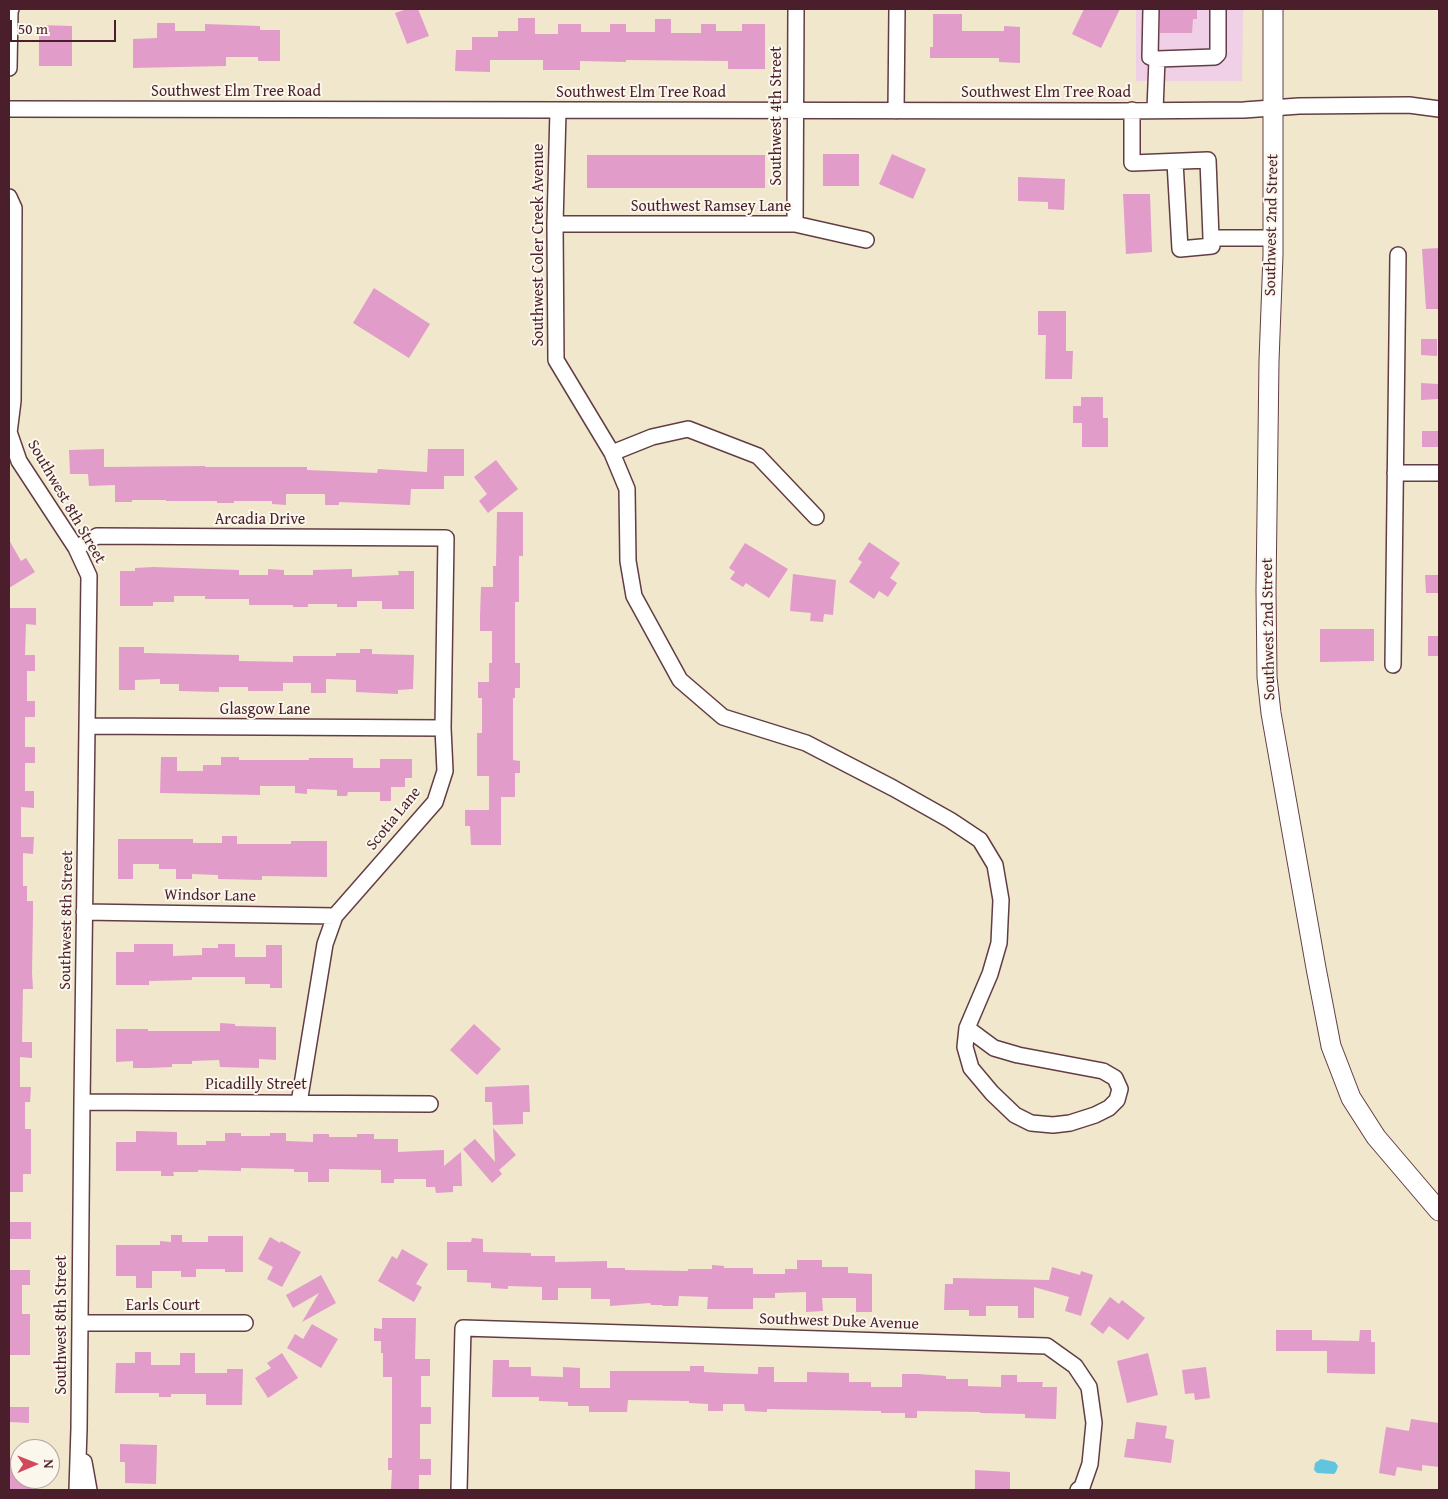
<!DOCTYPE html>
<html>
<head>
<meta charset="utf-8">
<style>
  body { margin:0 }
  #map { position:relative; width:1448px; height:1499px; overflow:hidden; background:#f0e7cc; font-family:"Gentium Book Plus",serif }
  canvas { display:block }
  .frame { position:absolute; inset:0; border:10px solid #4a1f2b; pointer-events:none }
  .north { position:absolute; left:10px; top:1439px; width:50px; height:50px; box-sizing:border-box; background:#fbf7ec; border:1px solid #b4a19f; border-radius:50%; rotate:89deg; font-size:14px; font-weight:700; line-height:20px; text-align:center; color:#4a1f2b }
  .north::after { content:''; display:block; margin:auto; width:18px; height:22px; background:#d1495b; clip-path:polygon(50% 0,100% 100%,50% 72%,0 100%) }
  .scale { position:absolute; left:10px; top:20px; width:106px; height:22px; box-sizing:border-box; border:2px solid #4a1f2b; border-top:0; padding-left:6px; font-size:15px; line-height:18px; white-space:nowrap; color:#4a1f2b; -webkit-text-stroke:4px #fbf7ec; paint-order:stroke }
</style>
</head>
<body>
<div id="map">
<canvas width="1448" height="1499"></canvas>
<div class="frame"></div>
<div class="north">N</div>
<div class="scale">50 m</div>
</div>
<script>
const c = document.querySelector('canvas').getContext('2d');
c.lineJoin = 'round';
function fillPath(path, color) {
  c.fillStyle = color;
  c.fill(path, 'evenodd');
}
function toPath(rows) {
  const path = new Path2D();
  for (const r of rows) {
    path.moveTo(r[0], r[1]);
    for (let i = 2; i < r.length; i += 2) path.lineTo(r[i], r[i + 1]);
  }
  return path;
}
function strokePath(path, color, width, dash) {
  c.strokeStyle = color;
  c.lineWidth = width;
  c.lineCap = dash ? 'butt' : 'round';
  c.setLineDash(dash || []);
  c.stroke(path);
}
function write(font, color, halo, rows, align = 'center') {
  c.font = font + ' "Gentium Book Plus",serif';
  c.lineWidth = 4;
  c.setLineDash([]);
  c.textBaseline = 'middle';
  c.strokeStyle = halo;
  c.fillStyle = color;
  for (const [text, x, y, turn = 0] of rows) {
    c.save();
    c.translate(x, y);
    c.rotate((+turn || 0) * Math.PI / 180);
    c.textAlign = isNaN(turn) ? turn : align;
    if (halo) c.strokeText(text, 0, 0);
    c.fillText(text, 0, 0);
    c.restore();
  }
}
fillPath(toPath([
  [1136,9,1243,9,1242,81,1136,81]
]), '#efd0e6');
fillPath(toPath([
  [1321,1459,1335,1462,1338,1466,1336,1472,1334,1474,1317,1473,1314,1470,1315,1463]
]), '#62c5e0');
fillPath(toPath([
  [407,9,418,9,429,36,407,44,395,13],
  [1084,9,1120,9,1101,48,1072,34],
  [1160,9,1197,9,1197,19,1193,19,1192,33,1160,33],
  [933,14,962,14,962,31,1004,31,1004,26,1020,27,1020,63,999,62,999,58,930,58,930,47,933,47],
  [518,18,535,18,535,34,558,34,558,24,581,24,581,32,610,32,610,24,626,24,626,32,655,32,655,19,671,19,671,33,701,33,701,24,716,24,716,31,742,31,742,24,765,24,765,69,728,69,728,61,626,60,626,62,580,61,580,70,543,70,543,60,490,60,490,72,455,71,456,50,472,50,472,37,498,37,498,31,518,31],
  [157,23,175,23,175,31,205,31,205,24,260,26,260,30,280,30,280,61,258,61,258,57,226,57,226,66,133,68,133,39,157,38],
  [39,25,72,26,72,66,39,66],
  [823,154,859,154,859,186,823,186],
  [892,154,926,169,913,199,879,184],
  [587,155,765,155,765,188,587,188],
  [1018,177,1065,179,1064,210,1048,209,1048,202,1018,201],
  [1123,194,1150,194,1152,252,1126,254],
  [1439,248,1439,309,1426,309,1422,249],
  [374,288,430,324,409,358,353,323],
  [1038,311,1066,311,1066,351,1073,351,1072,379,1045,379,1046,335,1038,335],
  [1421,339,1437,339,1437,356,1421,355],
  [1421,383,1438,384,1438,399,1421,400],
  [1081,397,1103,397,1103,418,1108,418,1108,447,1082,447,1082,423,1073,423,1073,406,1081,406],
  [1422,431,1438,431,1438,447,1422,447],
  [104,449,104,467,205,466,205,467,307,467,307,470,377,473,378,469,427,472,428,449,464,449,464,476,444,476,444,489,411,489,410,505,339,502,339,505,325,505,325,494,286,494,286,505,272,504,272,501,234,501,234,503,217,503,217,501,166,501,166,500,132,500,132,502,115,502,115,485,89,486,88,474,70,474,69,450],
  [496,460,518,489,488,513,479,501,487,494,474,477],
  [497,512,523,512,523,556,519,556,519,602,515,602,515,663,520,663,520,688,515,688,515,698,513,698,513,760,520,761,520,773,515,773,515,797,501,797,501,845,471,845,470,826,465,826,465,810,489,810,489,776,477,776,477,733,482,733,482,698,478,698,478,682,489,682,489,663,492,663,492,631,480,631,480,616,481,587,493,587,493,566,496,566],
  [9,540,21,561,26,558,35,572,9,588],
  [869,542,900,563,890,578,897,583,888,597,879,591,874,599,849,582,862,562,858,559],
  [745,543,788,569,769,598,746,583,743,587,730,579,735,572,729,568],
  [153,567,239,570,239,575,268,575,268,569,284,570,284,575,313,575,313,570,352,569,352,577,399,575,398,571,414,571,414,609,382,609,382,601,357,601,357,607,337,607,337,604,308,604,308,607,293,607,293,605,249,605,249,599,205,599,205,596,174,596,174,602,153,602,153,606,120,606,120,571,135,571,135,568],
  [793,574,836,580,833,615,824,614,823,622,810,621,811,613,790,611],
  [1425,575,1439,575,1439,593,1426,593],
  [9,608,36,608,36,625,26,624,25,655,35,655,35,671,27,671,27,701,35,701,35,717,25,717,25,747,35,747,35,763,25,763,25,791,34,791,34,808,21,807,21,837,34,837,33,854,23,853,23,886,27,886,27,901,33,901,33,916,32,973,33,989,23,989,22,1042,32,1042,32,1058,20,1057,20,1087,31,1087,30,1102,25,1102,25,1129,31,1129,31,1174,23,1174,23,1192,9,1192],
  [1320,629,1374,629,1374,661,1320,662],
  [1428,636,1439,636,1439,656,1428,656],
  [119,647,144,647,144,653,239,655,239,661,293,662,293,656,336,656,336,653,360,653,360,649,372,649,372,654,414,655,413,689,398,690,398,694,356,692,356,680,326,679,326,693,311,693,311,683,283,683,283,691,248,691,248,687,219,687,219,692,179,691,179,684,160,684,160,679,135,680,135,690,119,690],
  [161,757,177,757,177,771,203,771,203,765,221,765,221,757,239,757,239,760,309,760,309,758,353,758,353,768,380,768,380,759,412,759,412,778,405,778,405,787,391,787,391,801,380,801,380,792,348,792,347,796,337,796,337,790,307,789,307,794,295,793,295,786,260,786,260,795,160,793],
  [222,836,237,836,237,844,291,844,291,841,327,841,327,877,262,876,262,880,218,879,218,875,192,874,192,879,176,879,176,869,159,869,159,864,133,864,133,879,118,879,118,839,193,839,193,843,222,843],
  [134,944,173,944,173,956,202,955,202,948,218,948,218,944,235,944,235,957,266,957,266,945,282,945,282,988,270,988,270,984,245,984,245,977,192,977,192,980,149,981,149,985,116,985,116,952,134,952],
  [220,1023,235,1024,235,1026,276,1027,276,1060,259,1059,259,1068,220,1067,219,1060,192,1061,192,1064,172,1064,172,1067,148,1068,133,1068,133,1061,116,1062,116,1029,148,1029,148,1031,220,1031],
  [474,1024,501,1049,477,1075,450,1050],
  [529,1085,530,1112,523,1112,523,1124,493,1125,492,1102,485,1102,485,1087],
  [493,1128,516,1155,499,1170,502,1174,492,1183,463,1149,475,1139,495,1162],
  [136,1131,177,1132,177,1145,206,1145,206,1141,225,1141,225,1133,241,1133,241,1136,270,1136,270,1133,286,1133,286,1141,313,1142,313,1134,329,1134,329,1137,357,1137,357,1134,374,1134,374,1139,398,1139,398,1152,444,1150,444,1166,461,1152,462,1186,453,1186,453,1192,436,1193,435,1187,426,1187,426,1179,394,1179,394,1183,381,1183,381,1170,329,1169,329,1182,308,1182,308,1172,294,1172,294,1169,241,1168,241,1171,198,1170,198,1172,173,1172,174,1176,161,1176,161,1171,116,1171,116,1142,136,1142],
  [9,1222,31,1222,31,1239,9,1239],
  [171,1235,182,1235,182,1242,208,1242,208,1236,243,1236,243,1272,225,1272,225,1269,196,1269,196,1277,181,1277,181,1271,152,1271,152,1288,136,1288,136,1276,116,1276,116,1245,160,1245,160,1241,171,1242],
  [270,1237,280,1243,281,1241,301,1252,282,1287,267,1279,273,1267,258,1259],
  [472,1238,483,1239,483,1252,531,1253,531,1256,555,1256,555,1262,607,1261,607,1268,625,1268,625,1270,688,1271,688,1269,712,1269,712,1265,724,1266,724,1268,753,1268,753,1274,785,1274,785,1269,797,1269,797,1260,822,1260,822,1267,848,1267,848,1273,872,1274,872,1312,856,1312,856,1298,822,1298,823,1311,806,1312,806,1292,775,1293,775,1298,753,1298,753,1309,707,1309,708,1297,679,1296,678,1306,662,1306,663,1305,651,1305,650,1303,610,1306,610,1299,591,1299,591,1288,558,1288,558,1300,542,1300,542,1287,508,1286,508,1289,491,1288,491,1283,467,1282,467,1270,447,1270,447,1242,471,1242],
  [402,1249,428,1264,416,1284,422,1287,414,1302,378,1281,392,1256,397,1259],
  [1052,1267,1080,1275,1081,1271,1093,1275,1081,1316,1065,1311,1069,1297,1034,1287,1034,1318,1018,1318,1018,1306,986,1306,986,1316,969,1316,969,1310,944,1310,945,1284,953,1284,953,1278,1049,1280],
  [9,1270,30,1270,30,1285,22,1285,22,1314,30,1314,30,1355,9,1355],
  [321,1275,336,1303,302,1322,319,1293,293,1308,286,1295],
  [1110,1297,1119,1304,1122,1300,1145,1318,1128,1340,1109,1326,1103,1334,1090,1324],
  [382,1318,416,1318,415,1359,430,1359,430,1376,421,1376,421,1407,431,1407,431,1424,420,1424,420,1459,431,1459,431,1475,419,1475,419,1490,391,1490,392,1470,388,1470,388,1458,392,1458,392,1377,383,1377,383,1353,381,1353,381,1341,374,1341,374,1328,382,1329],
  [312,1324,338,1339,321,1368,287,1348,295,1334,303,1339],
  [1276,1330,1312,1330,1312,1340,1359,1341,1360,1330,1371,1330,1371,1342,1375,1342,1375,1374,1327,1373,1327,1351,1276,1351],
  [135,1352,151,1352,151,1365,180,1365,180,1353,195,1353,195,1373,227,1373,227,1369,243,1369,242,1405,206,1405,206,1394,171,1394,171,1397,159,1397,159,1393,115,1393,116,1363,135,1363],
  [282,1353,298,1378,268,1398,255,1378,271,1368,267,1363],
  [1148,1353,1158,1395,1127,1403,1117,1361],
  [493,1360,509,1360,509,1367,531,1367,531,1376,563,1377,563,1367,580,1368,580,1388,610,1388,610,1371,690,1371,690,1366,704,1366,704,1372,724,1373,758,1374,758,1367,774,1367,774,1382,807,1382,807,1372,849,1373,849,1382,871,1382,871,1387,902,1387,902,1374,918,1374,946,1376,946,1379,968,1379,968,1386,1001,1387,1001,1375,1017,1375,1017,1382,1043,1382,1042,1387,1057,1387,1056,1419,1025,1418,1025,1414,980,1413,980,1412,917,1411,917,1418,905,1418,905,1413,881,1413,881,1411,767,1409,767,1412,745,1411,744,1404,723,1404,723,1411,708,1411,708,1404,689,1403,689,1401,628,1400,627,1412,589,1412,589,1406,568,1406,568,1402,539,1401,539,1397,492,1397],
  [1206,1367,1210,1398,1195,1400,1194,1393,1185,1394,1182,1370],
  [9,1407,29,1407,29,1423,9,1422],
  [1411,1419,1439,1423,1439,1467,1422,1465,1422,1471,1397,1467,1395,1476,1379,1473,1386,1427,1409,1431],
  [1136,1422,1167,1426,1165,1438,1174,1440,1171,1463,1124,1457,1127,1439,1134,1439],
  [120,1444,157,1445,156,1484,125,1483,125,1462,120,1462],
  [20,1457,20,1479,31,1479,32,1490,9,1490,9,1458],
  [975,1470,1010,1472,1010,1490,975,1490]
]), '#e19cca');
const minor = toPath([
  [1151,9,1150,57,1157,59,1215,57,1218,54,1218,9],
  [9,68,10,11,11,9],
  [9,109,1115,111,1244,110,1299,106,1409,105,1439,109],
  [1132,110,1132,163,1208,160,1211,238,1273,238],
  [1155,110,1157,59],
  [558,111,555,224,556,360,612,453,627,489,628,561,634,596,680,680,723,717,806,743,893,788,950,820,980,840,995,865,1001,900,999,943,990,974,967,1028,965,1047,971,1068,992,1093,1015,1115,1031,1123,1053,1125,1070,1123,1095,1115,1109,1108,1117,1100,1120,1089,1115,1078,1103,1071,1018,1055,994,1048,967,1028],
  [896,111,897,9],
  [1175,162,1180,249,1212,246,1211,238],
  [9,197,14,208,13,401,9,433],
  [555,224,795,224,866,240],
  [795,224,796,9],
  [9,432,19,461,76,548,89,576,82,1102,79,1429,77,1490],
  [612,453,652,437,688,429,758,456,816,517],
  [1395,473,1439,473],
  [76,548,97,536,446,538,443,728,445,771,435,802,335,916,325,944,299,1103],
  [1393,665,1398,255],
  [87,726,443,728],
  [84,912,335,916],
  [82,1102,430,1104],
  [80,1323,245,1323],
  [84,1462,89,1490],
  [459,1490,463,1328,1047,1346,1075,1366,1089,1387,1094,1423,1090,1464,1082,1487,1078,1490]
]);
const major = toPath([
  [1273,9,1273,255,1269,361,1266,590,1267,677,1271,713,1316,968,1331,1046,1351,1098,1376,1137,1439,1211]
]);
strokePath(minor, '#633d43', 18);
strokePath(major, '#633d43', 21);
strokePath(minor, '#fff', 15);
strokePath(major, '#fff', 19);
write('16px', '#4a1f2b', '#fbf7ec', [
  ["Southwest Elm Tree Road",236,92],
  ["Southwest Elm Tree Road",641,93],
  ["Southwest Elm Tree Road",1046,93],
  ["Southwest 4th Street",777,116,-90],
  ["Southwest Ramsey Lane",711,207],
  ["Southwest 2nd Street",1272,225,-89],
  ["Southwest Coler Creek Avenue",539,245,-90],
  ["Southwest 8th Street",66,502,60],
  ["Arcadia Drive",260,520],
  ["Southwest 2nd Street",1269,629,-91],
  ["Glasgow Lane",265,710],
  ["Scotia Lane",394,819,-51],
  ["Windsor Lane",210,896,1],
  ["Southwest 8th Street",67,920,-89],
  ["Picadilly Street",256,1085],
  ["Earls Court",163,1306],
  ["Southwest Duke Avenue",839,1322,2],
  ["Southwest 8th Street",62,1325,-90]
]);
</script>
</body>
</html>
